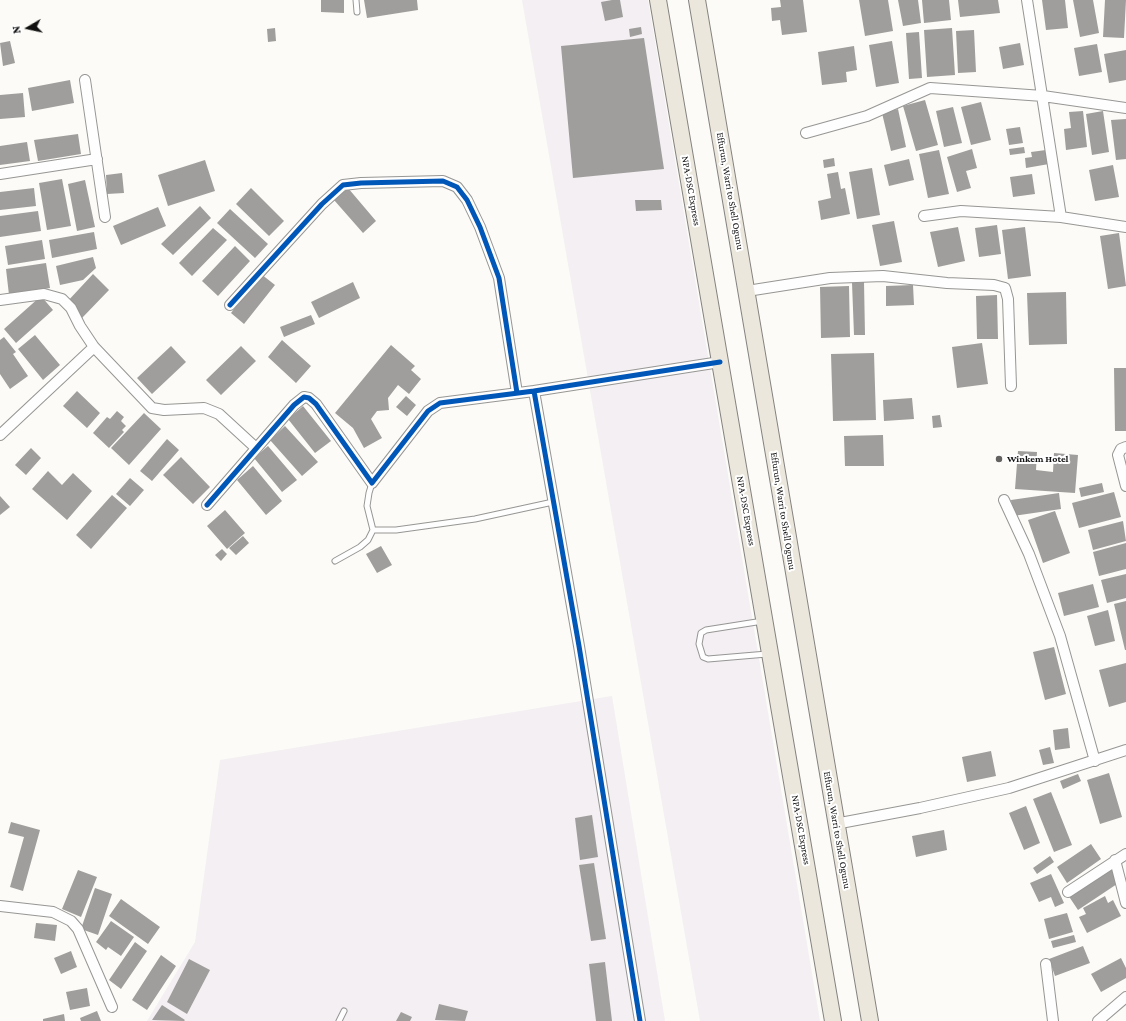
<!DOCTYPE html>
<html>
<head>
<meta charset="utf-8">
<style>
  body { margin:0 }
  #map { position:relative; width:1126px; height:1021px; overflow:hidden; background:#fcfbf7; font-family:"Crimson Pro",serif }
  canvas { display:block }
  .north { position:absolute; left:8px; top:8px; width:40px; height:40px; -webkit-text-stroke:3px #fff; paint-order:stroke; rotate:261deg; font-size:11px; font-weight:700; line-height:16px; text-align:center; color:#101010 }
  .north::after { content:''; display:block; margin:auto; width:14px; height:18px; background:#101010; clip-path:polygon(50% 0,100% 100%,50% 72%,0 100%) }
</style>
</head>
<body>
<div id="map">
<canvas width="1126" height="1021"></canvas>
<div class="north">N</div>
</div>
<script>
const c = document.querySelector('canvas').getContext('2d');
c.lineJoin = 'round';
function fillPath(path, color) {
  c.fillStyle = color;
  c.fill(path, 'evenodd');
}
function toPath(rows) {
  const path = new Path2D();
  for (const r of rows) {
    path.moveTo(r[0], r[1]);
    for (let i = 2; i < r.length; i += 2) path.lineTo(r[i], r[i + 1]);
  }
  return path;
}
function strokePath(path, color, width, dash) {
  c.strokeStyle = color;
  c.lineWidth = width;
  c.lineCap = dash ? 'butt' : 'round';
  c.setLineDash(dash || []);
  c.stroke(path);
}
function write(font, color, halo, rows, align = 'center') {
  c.font = font + ' "Crimson Pro",serif';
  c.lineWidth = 4;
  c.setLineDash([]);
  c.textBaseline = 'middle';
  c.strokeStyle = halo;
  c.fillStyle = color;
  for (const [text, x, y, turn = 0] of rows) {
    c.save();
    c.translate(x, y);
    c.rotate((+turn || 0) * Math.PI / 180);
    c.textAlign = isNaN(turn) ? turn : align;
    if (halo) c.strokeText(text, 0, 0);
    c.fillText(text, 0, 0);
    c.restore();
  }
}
fillPath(toPath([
  [522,0,648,0,820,1021,700,1021],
  [612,696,665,1021,147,1021,195,942,220,760]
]), '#f3eff2');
fillPath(toPath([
  [321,0,344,0,344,13,321,12],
  [364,0,417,0,418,10,367,18],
  [612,0,620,0,623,17,605,21,601,2],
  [780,0,803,0,807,32,782,35,780,20,772,21,771,8,781,7],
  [859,0,888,0,893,31,865,36],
  [898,0,918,0,921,23,903,26],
  [922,0,949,0,951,20,924,23],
  [958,0,998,0,1000,13,960,17],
  [1042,0,1065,0,1068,28,1046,30],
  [1073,0,1093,0,1099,33,1080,37],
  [1105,0,1126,0,1124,38,1103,37],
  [641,27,642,34,630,37,629,29],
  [275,28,276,41,268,42,267,29],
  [952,28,955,75,927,77,924,30],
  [974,30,976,72,958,73,956,31],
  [919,32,922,78,909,79,906,33],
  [644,38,664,169,573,178,561,46],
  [10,41,15,63,3,66,0,43],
  [892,41,899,83,876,87,869,45],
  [1020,43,1024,65,1003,69,999,47],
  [1097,44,1102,72,1079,76,1074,48],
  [854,46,857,70,846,72,847,82,822,85,818,52],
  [1126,50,1126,80,1109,83,1104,54],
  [70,80,74,103,32,111,28,88],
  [23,93,25,117,0,119,0,95],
  [925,100,938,145,916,151,903,106],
  [981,102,991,140,971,145,961,107],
  [953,107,962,143,944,147,936,111],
  [898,109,906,147,891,151,882,113],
  [1083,111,1087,147,1066,150,1064,129,1071,128,1069,112],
  [1103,111,1109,152,1092,155,1086,114],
  [1126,119,1126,159,1116,160,1111,120],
  [1020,127,1023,143,1009,145,1006,129],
  [78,134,81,154,38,161,34,140],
  [27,142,30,161,0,165,0,146],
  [1024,147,1025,153,1010,155,1009,149],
  [972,149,977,168,966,171,971,188,957,192,947,157],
  [939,150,949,194,928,198,919,154],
  [1046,150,1049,164,1026,168,1025,158,1032,157,1031,152],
  [834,158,835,166,824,168,823,160],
  [909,159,914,180,889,186,884,165],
  [205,160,215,191,168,206,158,175],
  [1113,165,1119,197,1095,201,1089,170],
  [872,168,880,215,857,219,849,172],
  [838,172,841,189,845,188,850,214,821,220,818,201,831,198,827,174],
  [122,173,124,193,107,194,106,175],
  [1032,174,1035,194,1013,197,1010,177],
  [62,179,71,226,47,230,39,183],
  [85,180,95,227,77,231,68,184],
  [34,188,36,206,0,210,0,192],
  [251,188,284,221,269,236,236,204],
  [348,188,376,221,363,233,334,200],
  [635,200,661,200,662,210,636,211],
  [200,206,211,218,173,255,161,244],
  [158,207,166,226,121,245,113,226],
  [230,209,268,244,255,258,217,223],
  [38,211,41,231,0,237,0,216],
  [894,221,902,262,880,266,872,225],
  [997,225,1001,254,979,257,975,228],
  [958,227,965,261,938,267,930,232],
  [1025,227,1031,276,1008,279,1002,230],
  [213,228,227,240,192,276,179,263],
  [94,232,97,249,52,258,49,240],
  [1119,233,1126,286,1108,289,1100,236],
  [42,240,45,259,8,265,5,246],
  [235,246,250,261,218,296,202,281],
  [93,257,96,268,83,280,60,285,56,266],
  [46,263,50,288,9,295,6,269],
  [93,274,109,290,82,318,66,303],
  [261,274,275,285,244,324,231,313],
  [353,282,360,298,319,318,311,302],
  [864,282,865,335,854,335,852,283],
  [913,285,914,305,886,306,886,286],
  [849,286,850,337,821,338,820,287],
  [1066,292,1067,344,1029,345,1027,293],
  [997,295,998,339,977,339,976,296],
  [41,296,53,310,16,343,4,329],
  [311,315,315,324,284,337,280,327],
  [35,335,60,365,43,380,18,349],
  [4,337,16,352,13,354,28,376,10,389,0,374,0,340],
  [282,340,311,366,296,383,268,357],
  [982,343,988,384,957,388,952,347],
  [391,345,415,366,411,370,421,379,409,394,398,385,388,398,389,410,377,411,371,419,382,438,364,448,353,428,335,413],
  [171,346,186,362,152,394,137,378],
  [241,346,256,361,221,395,206,380],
  [874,353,876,420,833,421,831,354],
  [1114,368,1126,368,1126,431,1115,431],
  [77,391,100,413,87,428,63,406],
  [406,396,416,405,407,416,396,407],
  [912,398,914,419,884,421,883,400],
  [303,406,331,441,315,453,288,419],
  [117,411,124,417,121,421,126,426,122,430,124,432,109,448,93,433,107,417,110,419],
  [144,413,161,429,129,465,111,448],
  [940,415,942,427,933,428,932,416],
  [285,426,318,462,302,476,270,440],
  [883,435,884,466,845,466,844,436],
  [167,439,179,450,152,481,140,471],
  [268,446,297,480,282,492,254,458],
  [31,448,41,458,26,475,15,465],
  [1018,451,1037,452,1036,470,1053,472,1054,453,1078,455,1075,493,1015,489],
  [181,457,210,487,193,504,163,475],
  [253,466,282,501,266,515,237,480],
  [48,471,62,485,73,473,92,491,67,520,32,489],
  [130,478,144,490,130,506,116,494],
  [1102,483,1104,492,1081,497,1079,488],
  [1114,492,1121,517,1079,528,1072,503],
  [1059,493,1061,509,1013,516,1011,500],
  [112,495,127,508,91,549,76,535],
  [0,496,10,507,0,515],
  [225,510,245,533,227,549,207,526],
  [1055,511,1070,553,1043,563,1028,520],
  [1123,521,1126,541,1093,550,1088,530],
  [243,536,249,543,236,555,229,548],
  [1126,543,1126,569,1099,576,1093,552],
  [381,546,392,565,377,573,366,554],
  [222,549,227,554,221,561,215,555],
  [1126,574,1126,598,1107,603,1101,580],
  [1093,584,1099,607,1064,616,1058,593],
  [1126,601,1126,650,1125,650,1114,604],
  [1108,610,1115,641,1095,646,1087,616],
  [1054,647,1066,694,1045,700,1033,652],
  [1126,663,1126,702,1109,707,1099,670],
  [1068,728,1070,748,1055,750,1053,730],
  [1050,747,1054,763,1043,765,1039,750],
  [991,751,996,776,967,782,962,757],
  [1109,773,1122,817,1100,824,1087,780],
  [1078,774,1081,781,1063,789,1060,781],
  [1051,792,1072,845,1054,852,1033,799],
  [1026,806,1040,843,1024,850,1009,813],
  [592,815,598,857,580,860,575,818],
  [11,822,40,830,23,891,10,887,24,837,8,833],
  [944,830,947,850,916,857,912,836],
  [1091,844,1101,859,1067,883,1057,867],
  [1050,856,1054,862,1037,874,1033,868],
  [594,863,606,939,591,941,579,865],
  [1109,866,1120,882,1078,910,1068,895],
  [78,870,97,877,81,917,62,909],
  [1051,874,1064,903,1055,907,1051,897,1039,902,1030,883],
  [95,888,112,894,98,935,81,929],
  [1105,896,1108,903,1113,900,1121,916,1087,933,1079,917,1086,914,1083,908],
  [121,899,160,927,148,944,109,916],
  [1067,913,1073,932,1049,939,1044,919],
  [111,921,134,937,121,956,108,947,106,950,96,942],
  [36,923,57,925,55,941,34,938],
  [1074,935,1076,942,1053,948,1051,941],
  [135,942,147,951,121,989,109,980],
  [1083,946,1090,963,1055,976,1049,959],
  [71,951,77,967,61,974,54,958],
  [161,955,176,966,147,1010,132,1000],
  [1121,958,1126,968,1126,978,1101,992,1091,974],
  [189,959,210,970,187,1014,167,1002],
  [605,962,612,1021,596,1021,589,964],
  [87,988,90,1006,70,1010,66,992],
  [439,1004,468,1011,465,1021,435,1020],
  [162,1005,185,1020,184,1021,152,1020],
  [97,1011,101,1021,81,1021,80,1018],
  [401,1012,412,1017,410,1021,396,1021],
  [64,1014,65,1021,43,1021,43,1019]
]), '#a09e9c');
const service = toPath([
  [356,0,357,12],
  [373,530,396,530,475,519,553,502],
  [335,561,360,547,368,540,373,530,367,506,369,493,372,483],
  [763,621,706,630,701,633,699,644,703,657,708,659,767,654],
  [339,1021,344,1011]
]);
const minor = toPath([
  [1027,0,1061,217],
  [85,80,105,217],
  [806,133,867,116,930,88,1043,96,1126,108],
  [0,174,97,159],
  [924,216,961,211,1061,217,1126,227],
  [747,291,830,278,883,276,947,283,994,285,1005,288,1008,299,1011,386],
  [0,300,44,294,62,299,71,308,80,326,94,347,152,408,164,410,204,408,219,414,256,448],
  [230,305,322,204,343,185,361,183,443,181,457,187,467,200,480,227,499,278,517,393],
  [534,391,579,646,640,1021],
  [0,435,94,347],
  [1126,447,1121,449,1118,455,1126,486],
  [1004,500,1029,554,1060,636,1095,761],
  [207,505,294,405,304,397,309,398,316,404,372,483,428,411,440,403,534,391,720,362],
  [835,824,920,808,1009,788,1126,750],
  [1115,860,1126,903],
  [1068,892,1126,854],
  [0,906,53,912,71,921,78,929,112,1007],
  [1046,964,1053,1021],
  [1098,1021,1126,997]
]);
const primary = toPath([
  [658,0,833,1021],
  [697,0,870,1021]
]);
strokePath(service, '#969694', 7);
strokePath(minor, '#969694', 12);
strokePath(primary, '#848381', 18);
strokePath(service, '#fffefe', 5);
strokePath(minor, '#fffefe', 10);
strokePath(primary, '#ece7dc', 16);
strokePath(toPath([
  [230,305,322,204,343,185,361,183,443,181,457,187,467,200,480,227,499,278,517,393],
  [534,391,579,646,640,1021],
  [207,505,294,405,304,397,309,398,316,404,372,483,428,411,440,403,534,391,720,362]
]), '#0057b8', 5);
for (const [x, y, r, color] of [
  [999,459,4,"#636261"]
]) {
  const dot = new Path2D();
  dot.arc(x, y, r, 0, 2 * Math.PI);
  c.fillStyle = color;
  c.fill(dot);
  strokePath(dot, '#fff', 1.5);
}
write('10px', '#101010', '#fff', [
  ["NPA-DSC Express",691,191,80],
  ["Effurun, Warri to Shell Ogunu",730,191,80],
  ["NPA-DSC Express",746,511,80],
  ["Effurun, Warri to Shell Ogunu",783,511,81],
  ["NPA-DSC Express",801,830,80],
  ["Effurun, Warri to Shell Ogunu",837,830,80]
]);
write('bold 10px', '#101010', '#fff', [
  ["Winkem Hotel",1007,459]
], 'left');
</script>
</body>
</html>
